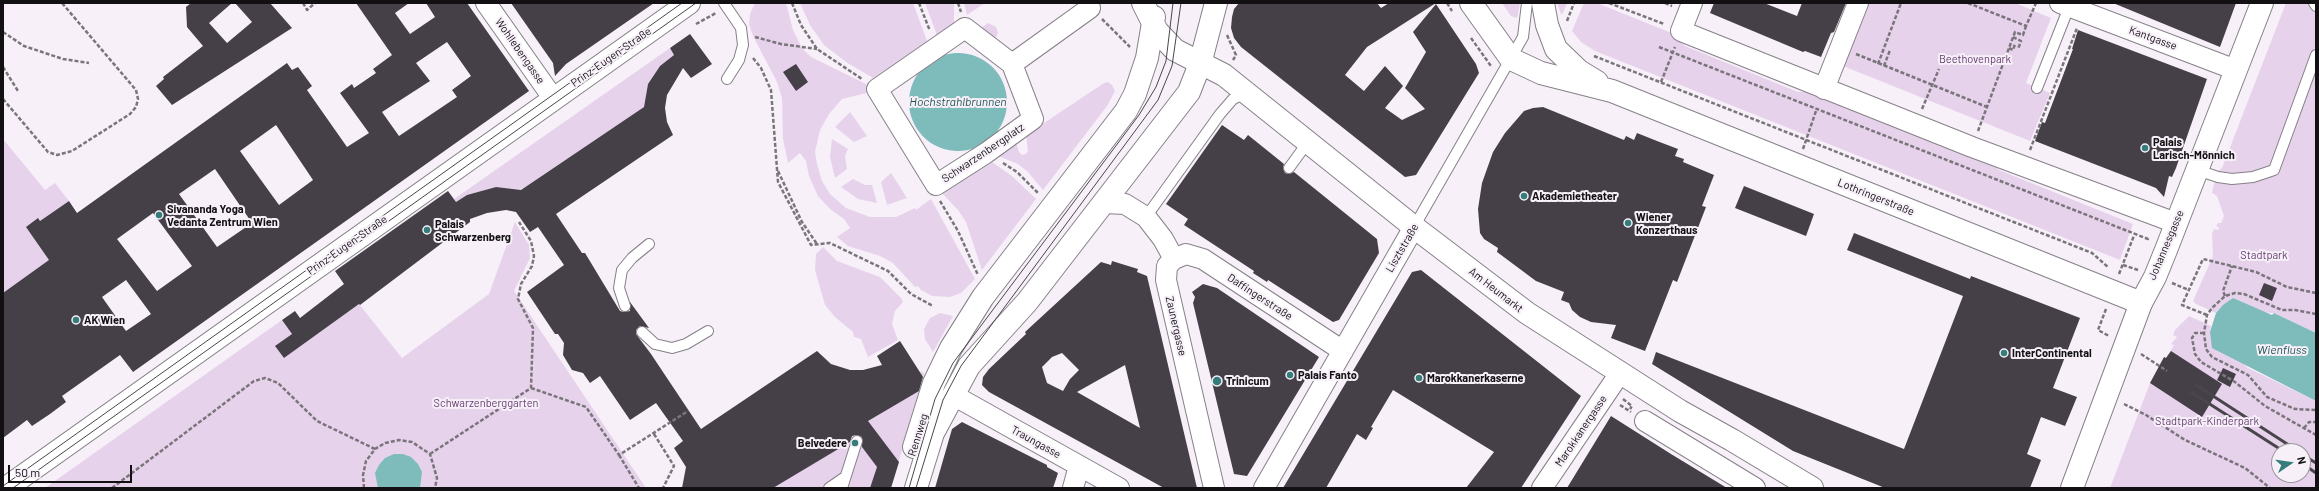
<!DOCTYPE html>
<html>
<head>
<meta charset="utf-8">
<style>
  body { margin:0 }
  #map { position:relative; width:2319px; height:491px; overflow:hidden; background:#f7f0f9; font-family:Barlow,sans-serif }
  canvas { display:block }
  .frame { position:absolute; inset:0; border:4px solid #121013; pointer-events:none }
  .north { position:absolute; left:2271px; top:443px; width:40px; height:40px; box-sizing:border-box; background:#f7f0f9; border:1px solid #9b969d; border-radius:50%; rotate:77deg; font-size:11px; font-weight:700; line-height:16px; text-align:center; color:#121013 }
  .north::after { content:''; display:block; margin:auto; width:14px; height:18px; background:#347d7b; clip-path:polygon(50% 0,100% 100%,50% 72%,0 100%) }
  .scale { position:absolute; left:8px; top:465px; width:124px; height:18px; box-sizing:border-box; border:2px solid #121013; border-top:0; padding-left:5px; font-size:12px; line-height:14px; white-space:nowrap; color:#121013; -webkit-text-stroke:3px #f7f0f9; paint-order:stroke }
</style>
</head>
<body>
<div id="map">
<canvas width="2319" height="491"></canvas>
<div class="frame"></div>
<div class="north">N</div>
<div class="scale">50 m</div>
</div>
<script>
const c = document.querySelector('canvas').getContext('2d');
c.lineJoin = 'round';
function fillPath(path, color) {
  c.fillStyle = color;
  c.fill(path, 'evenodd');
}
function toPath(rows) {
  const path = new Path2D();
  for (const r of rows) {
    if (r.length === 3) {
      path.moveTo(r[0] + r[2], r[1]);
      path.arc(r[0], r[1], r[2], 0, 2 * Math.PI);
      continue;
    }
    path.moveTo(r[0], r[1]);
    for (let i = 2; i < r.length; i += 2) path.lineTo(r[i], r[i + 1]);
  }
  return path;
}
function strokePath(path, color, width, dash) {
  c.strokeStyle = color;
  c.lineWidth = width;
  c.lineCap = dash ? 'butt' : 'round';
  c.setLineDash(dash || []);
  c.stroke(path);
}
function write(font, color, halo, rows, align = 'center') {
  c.font = font + ' Barlow,sans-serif';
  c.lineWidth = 4;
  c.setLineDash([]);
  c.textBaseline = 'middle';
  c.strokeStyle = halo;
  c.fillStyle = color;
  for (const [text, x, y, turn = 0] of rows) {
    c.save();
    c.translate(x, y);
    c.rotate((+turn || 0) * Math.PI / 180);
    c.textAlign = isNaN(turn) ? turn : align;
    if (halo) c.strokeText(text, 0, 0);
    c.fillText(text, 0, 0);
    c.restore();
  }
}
fillPath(toPath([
  [755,3,786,3,793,30,802,48,811,57,866,84,871,92,842,99,829,114,820,130,815,152,817,164,822,181,830,194,846,208,870,217,896,217,915,208,916,210,931,199,975,279,961,293,950,297,932,296,921,290,918,286,915,287,893,263,880,256,848,246,837,237,850,228,844,219,830,209,818,196,809,176,806,161,800,153,788,163,783,139,782,98,777,82,753,36,749,24,750,14],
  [800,3,913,3,927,41,873,78,846,62,824,45,810,25],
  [925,3,954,3,954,24,937,35],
  [964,3,985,3,967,15],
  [1502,3,1520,3,1517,18,1511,16],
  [1557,3,1567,3,1563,13,1561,14],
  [1584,3,1597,3,1674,34,1685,46,1798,92,1811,91,1991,162,1999,170,2133,224,2120,260,1595,51,1581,42,1572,31],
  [1866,3,2015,3,2051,18,2026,83,2050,93,2030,141,1843,66],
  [2286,3,2316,3,2316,333,2274,313,2218,310,2216,313,2196,304,2193,301,2213,256,2212,234,2214,229,2218,230,2219,227,2216,226,2218,223,2221,223,2224,216,2217,196,2212,193,2214,184,2219,170,2222,168],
  [988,23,996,27,998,33,995,39,981,28],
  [670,48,674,55,660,66,648,84,644,107,521,190,496,187,467,195,456,202,454,199],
  [1108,82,1112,85,1115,91,1107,106,1043,190,1028,172,1018,164,996,155,1016,142,1019,152,1022,155,1026,154,1028,151,1026,135,1104,83],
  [850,112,867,136,854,142,835,127],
  [3,139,45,190,55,183,69,201,40,221,38,218,81,304,3,302],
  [832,139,848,149,845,156,847,169,835,178,830,157],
  [989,160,1012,176,1036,199,982,270,966,222,958,210,941,192],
  [891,173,907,198,887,205,881,182],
  [853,179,865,185,872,185,877,203,858,199,841,187],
  [515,222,529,245,530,258,514,291,646,488,45,488,282,320,292,334,276,346,284,358,359,304,402,358,489,294],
  [823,247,837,261,880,277,901,298,903,302,895,311,892,324,898,340,868,357,861,339,854,337,853,332,835,317,825,305,815,270,816,254],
  [940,313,953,316,933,352,925,339,924,329,930,318],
  [2189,316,2211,326,2210,332,2248,368,2316,401,2316,488,2110,488,2150,383,2174,345,2171,344,2177,337,2173,335,2175,330],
  [2279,451,2303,451,2303,475,2279,475],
  [922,371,924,374,891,488,731,488]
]), '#e7d2ec');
fillPath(toPath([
  [958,102,49],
  [2233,298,2272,315,2274,313,2316,333,2316,401,2212,348,2210,332,2216,313,2223,305],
  [394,454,403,454,411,457,418,464,422,472,420,488,378,488,375,473,379,465,385,458]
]), '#7dbcbb');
fillPath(toPath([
  [191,3,232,3,209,23,227,43,252,22,235,3,270,3,292,28,172,105,156,86,164,79,163,77,203,46,187,27,186,7],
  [356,3,409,3,395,13,410,34,435,17,426,3,467,3,529,91,133,372,120,355,62,396,66,402,50,414,32,426,27,420,3,438,3,293,49,260,26,227,38,218,40,221,69,201,77,213,287,63,292,70,298,67,312,86,307,90,347,147,369,133,340,93,352,84,354,88,376,73,373,69,392,55],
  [447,42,471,76,452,90,457,97,399,136,382,112,430,81,416,63],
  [276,125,313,180,279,205,240,151],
  [215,169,252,223,217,247,179,194],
  [153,213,192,266,157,291,117,239],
  [126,280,151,314,126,331,102,297],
  [511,3,654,3,566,64,555,76,553,63],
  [1239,3,1377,3,1381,8,1389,3,1436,3,1367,47,1345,75,1364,91,1385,66,1403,86,1385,108,1402,120,1425,109,1405,88,1426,52,1413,32,1436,4,1476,64,1479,73,1416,175,1405,177,1241,47,1234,38,1231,28,1232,17,1234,9],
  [1714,3,1764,3,1797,16,1802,3,1846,3,1834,32,1831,33,1821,57,1805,51,1803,52,1710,13],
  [2113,3,2236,3,2220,47],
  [2078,30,2207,79,2176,168,2172,177,2169,176,2164,197,2156,188,2035,141,2042,122,2045,123,2073,49,2072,49],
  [690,34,712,64,691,78,683,68,667,95,665,108,667,122,673,135,556,214,582,253,585,253,620,311,624,312,630,311,630,302,649,328,640,326,636,330,636,334,651,354,701,429,817,351,831,364,850,370,863,370,882,365,877,356,900,341,923,377,919,391,868,421,899,462,891,488,870,488,877,467,862,447,862,437,856,435,852,436,850,442,773,488,682,488,686,467,674,448,683,441,656,403,630,420,600,376,590,383,583,373,572,370,563,355,564,343,558,334,555,334,527,292,564,265,538,227,530,232,516,212,506,210,487,213,470,219,470,222,360,305,359,304,284,358,275,346,292,334,282,320,295,311,300,318,344,284,335,271,448,191,456,202,467,195,496,187,521,190,644,107,648,84,660,66,674,55,670,48],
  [796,64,808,82,796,91,783,72],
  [1543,107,1624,140,1626,136,1634,140,1637,133,1657,141,1678,149,1675,156,1684,159,1683,162,1714,175,1702,206,1706,207,1677,282,1673,280,1645,351,1611,338,1616,325,1591,322,1580,317,1572,310,1569,303,1561,300,1564,292,1536,281,1497,252,1498,248,1484,239,1480,233,1478,209,1482,183,1493,152,1505,133,1524,111,1533,108],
  [1222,125,1244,140,1248,135,1284,164,1283,168,1285,173,1289,174,1294,172,1377,239,1379,253,1339,320,1333,322,1268,280,1267,282,1253,273,1254,271,1184,225,1188,219,1166,204],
  [1744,186,1814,214,1806,236,1735,208],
  [1854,233,1970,279,1971,276,2080,318,2053,388,2077,397,2065,426,2041,417,2027,454,2041,460,2030,488,1885,488,1793,451,1652,364,1656,352,1904,449,1963,296,1847,250],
  [1112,261,1138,269,1137,272,1147,276,1197,488,1164,488,989,392,982,385,983,377,989,369,1026,334,1025,332,1101,262,1111,265],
  [1062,353,1079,370,1070,379,1063,391,1047,383,1042,367,1052,357],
  [1125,365,1140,428,1077,392],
  [1421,270,1581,396,1521,488,1466,488,1494,452,1393,390,1371,427,1373,428,1366,440,1357,434,1326,488,1283,488,1412,272],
  [2264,283,2277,288,2272,301,2259,295],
  [1203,284,1217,288,1319,357,1247,476,1234,474,1193,303,1195,297,1192,292],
  [2171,351,2222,384,2202,417,2150,383,2164,357,2166,358],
  [2223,368,2236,374,2230,387,2217,380],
  [1611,416,1671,454,1727,488,1567,488],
  [962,422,1047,465,1047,467,1058,473,1053,488,935,488,952,429]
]), '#454047');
const lane = toPath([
  [724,3,741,28,743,45,739,60,727,79],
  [2314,3,2316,6],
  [2037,88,2069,7],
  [1289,168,1308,142],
  [2197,170,2218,177,2232,179,2253,177,2274,170,2316,55],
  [1146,217,1220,114,1233,99,1246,93],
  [1414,227,1523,37,1527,3],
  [625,306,619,288,622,270,632,258,649,244],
  [642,332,655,344,672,348,686,344,708,331],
  [829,488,845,477],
  [842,488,857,441]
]);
const street = toPath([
  [486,3,553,98],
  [1692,3,1681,31,1972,147,2176,223],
  [2060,3,2236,70],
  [965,28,1012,64,1033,119,986,153,936,185,877,89,965,28],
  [1012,64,1090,8],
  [1824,89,1858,3],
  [1105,203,1125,204,1146,217,1163,239,1174,259],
  [953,395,1119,488],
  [1645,421,1755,488],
  [1073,488,1079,466],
  [1214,488,1166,280,1167,266,1174,259,1186,254,1203,259,1343,351],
  [1264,488,1414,227],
  [1542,488,1620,373]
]);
const secondary = toPath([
  [1143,3,1157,31,1175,50,1224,75,1414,227,1527,313,1680,411,1732,440,1812,488],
  [2141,303,2155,277,2166,250,2262,3],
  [914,447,934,383,951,348,983,297,1126,111,1135,94,1147,58,1154,17],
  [6,488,689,3],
  [916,488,933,433,969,366,1027,302,1189,92,1200,64,1216,3]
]);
const primary = toPath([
  [1471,3,1511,59,1541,73,1612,91,2141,303,2072,488],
  [1543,3,1547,25,1556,49,1579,71,1597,82]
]);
strokePath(lane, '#868088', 12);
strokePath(street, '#868088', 22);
strokePath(secondary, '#868088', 24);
strokePath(primary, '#868088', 24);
strokePath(toPath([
  [303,3,307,10,315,3],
  [792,3,801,25,817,49,862,79],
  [919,3,930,31],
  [958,3,961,12],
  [1447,3,1452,11],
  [1609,3,1664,24],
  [1665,3,1672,6],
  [1968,3,2026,26,2036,3],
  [1102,19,1130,47],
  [1567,21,1574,3],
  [696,24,716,13],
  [3,32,24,46,63,59,89,63],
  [1227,35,1236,55,1233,60],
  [755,37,781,44,817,49],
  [2013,37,2021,41,2018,49],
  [1471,38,1491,66],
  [1659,47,2148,239,2149,237],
  [2009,48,2013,50,2015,44],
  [1856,54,1987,107],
  [1594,56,2092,253,2108,267],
  [753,58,761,68,771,90,778,182,811,245,830,243,888,271,911,294,933,306],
  [1878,64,1901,3],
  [1884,66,1890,50],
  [3,67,18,91],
  [1661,82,1675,47],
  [3,99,48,152,57,155,72,151,130,114,136,107,138,99,136,90,62,3],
  [1922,109,1939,69],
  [1978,131,2015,32,2023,35,2026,26],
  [1803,149,1817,108],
  [2030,150,2077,28],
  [1003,163,1017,172,1039,194],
  [778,171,802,222,817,244],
  [940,201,958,231,978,275],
  [2123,265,2138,270],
  [2119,274,2135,233],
  [2172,283,2189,290],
  [2225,296,2223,291,2232,266],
  [2106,309,2098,330,2109,336],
  [2316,314,2295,310,2282,310,2244,294,2235,293,2225,296,2212,308,2207,315,2204,333,2206,349,2212,357,2248,375,2267,397,2295,409,2316,410],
  [2207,315,2182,305,2203,259,2256,272,2287,287,2316,293],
  [2204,333,2195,333,2192,338,2195,354,2201,362,2235,382,2265,406,2316,435],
  [2141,354,2167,371],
  [531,388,586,407,619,455,688,411],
  [1623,399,1632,406,1630,409],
  [2124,404,2146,415,2185,440,2245,468,2270,488],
  [1620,405,1631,412],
  [2304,428,2309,422,2316,422],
  [654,434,674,466,663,488],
  [430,454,531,388,533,328,518,299,521,284,532,266,534,256,531,241,519,222],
  [619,455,639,488],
  [112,488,254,381,265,378,278,383,317,421,375,449],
  [364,488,363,475,366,461,375,449,385,443,399,440,412,442,430,454,437,478,435,488]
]), '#7a757b', 2.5, [4, 2]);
strokePath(lane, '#fff', 10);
strokePath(street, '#fff', 20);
strokePath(secondary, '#fff', 22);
strokePath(primary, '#fff', 22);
strokePath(toPath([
  [3,486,682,3],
  [13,488,696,3],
  [909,488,935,399,953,363,1139,115,1156,87,1166,61,1173,3],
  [916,488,943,400,961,366,1158,100,1172,66,1181,3]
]), '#49464b', 1);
strokePath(toPath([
  [2196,385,2298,451],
  [2191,392,2283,451],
  [2303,455,2316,463],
  [2303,464,2316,473]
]), '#49464b', 3);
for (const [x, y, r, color] of [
  [2145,148,4,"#347d7b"],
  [1524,196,4,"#347d7b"],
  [159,215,4,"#347d7b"],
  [1628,223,4,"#347d7b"],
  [427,230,4,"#347d7b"],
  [76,320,4,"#347d7b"],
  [2004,353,4,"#347d7b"],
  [1290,375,4,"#347d7b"],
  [1419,378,4,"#347d7b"],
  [1217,381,5,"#347d7b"],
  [855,443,4,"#347d7b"]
]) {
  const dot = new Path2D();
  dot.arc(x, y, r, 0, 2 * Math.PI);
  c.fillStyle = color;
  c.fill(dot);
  strokePath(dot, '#f7f0f9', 1.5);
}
write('11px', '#121013', '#f7f0f9', [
  ["Kantgasse",2153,38,20],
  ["Wohllebengasse",520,51,55],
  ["Prinz-Eugen-Straße",611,57,-35],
  ["Schwarzenbergplatz",983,153,-34],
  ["Lothringerstraße",1876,197,22],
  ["Prinz-Eugen-Straße",347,245,-35],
  ["Johannesgasse",2166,245,-67],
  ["Lisztstraße",1402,248,-60],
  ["Am Heumarkt",1496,290,38],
  ["Daffingerstraße",1260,297,33],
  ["Zaunergasse",1176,326,77],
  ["Marokkanergasse",1581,431,-56],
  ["Rennweg",918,435,-73],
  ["Traungasse",1036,442,29]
]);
write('11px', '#663d70', '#f7f0f9', [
  ["Beethovenpark",1975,59],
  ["Stadtpark",2264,255],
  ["Schwarzenberggarten",486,403],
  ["Stadtpark-Kinderpark",2207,421]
]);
write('bold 11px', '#121013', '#f7f0f9', [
  ["Palais",2153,142],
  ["Larisch-Mönnich",2153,155],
  ["Akademietheater",1532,196],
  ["Sivananda Yoga",167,209],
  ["Vedanta Zentrum Wien",167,222],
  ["Wiener",1636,217],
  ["Konzerthaus",1636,230],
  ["Palais",435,224],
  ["Schwarzenberg",435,237],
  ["AK Wien",84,320],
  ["InterContinental",2012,353],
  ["Palais Fanto",1298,375],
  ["Marokkanerkaserne",1427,378],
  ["Trinicum",1226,381],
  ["Belvedere",847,443,"right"]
], 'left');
write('italic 12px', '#1e5454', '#f7f0f9', [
  ["Hochstrahlbrunnen",958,102],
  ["Wienfluss",2282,350]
]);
</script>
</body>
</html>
